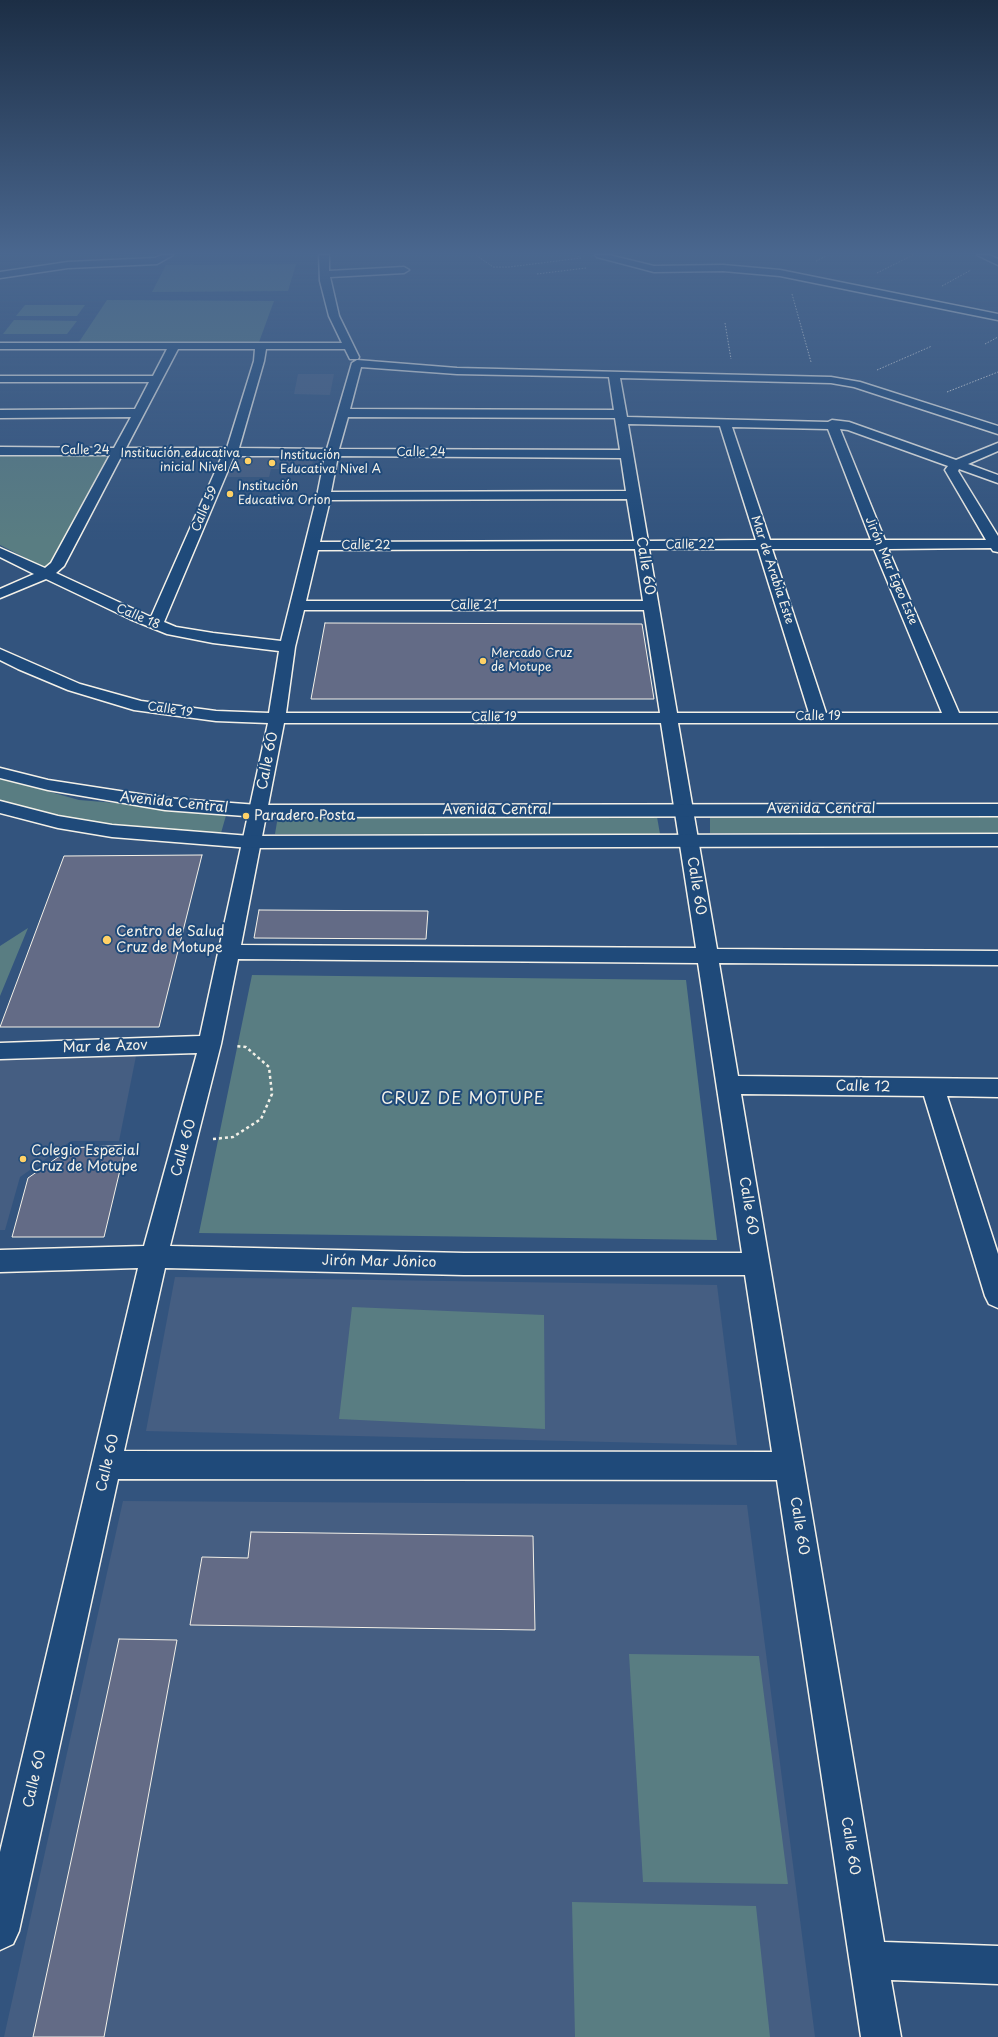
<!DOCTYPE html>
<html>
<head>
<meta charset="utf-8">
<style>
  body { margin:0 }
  canvas { display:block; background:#33547e }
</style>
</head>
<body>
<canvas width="998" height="2037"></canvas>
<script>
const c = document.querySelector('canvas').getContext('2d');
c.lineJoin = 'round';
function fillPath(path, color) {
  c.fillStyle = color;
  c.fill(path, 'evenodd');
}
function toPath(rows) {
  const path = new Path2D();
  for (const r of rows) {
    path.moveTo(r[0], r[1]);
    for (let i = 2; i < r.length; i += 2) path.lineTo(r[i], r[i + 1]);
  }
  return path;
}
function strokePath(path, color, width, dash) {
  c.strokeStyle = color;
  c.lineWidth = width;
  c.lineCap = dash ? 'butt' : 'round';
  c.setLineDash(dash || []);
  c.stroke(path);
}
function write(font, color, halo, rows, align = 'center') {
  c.font = font + ' "Playpen Sans",sans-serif';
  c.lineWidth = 4;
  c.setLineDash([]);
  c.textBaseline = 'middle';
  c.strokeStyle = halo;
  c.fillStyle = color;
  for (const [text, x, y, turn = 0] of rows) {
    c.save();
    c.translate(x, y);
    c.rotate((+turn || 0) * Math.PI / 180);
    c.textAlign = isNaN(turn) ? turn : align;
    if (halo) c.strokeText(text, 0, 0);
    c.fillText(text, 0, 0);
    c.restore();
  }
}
fillPath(toPath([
  [298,374,334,374,330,395,294,394],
  [234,457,314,457,311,469,271,469,269,477,227,477],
  [0,1056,136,1056,119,1141,71,1141,20,1177,5,1230,0,1230],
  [175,1277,717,1285,737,1445,146,1431],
  [123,1501,747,1505,815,2037,4,2037]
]), '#455e82');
fillPath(toPath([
  [296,264,288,291,152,292,166,265],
  [107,300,274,301,259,342,79,342],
  [25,305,85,305,77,316,16,316],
  [14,320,77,321,67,334,3,334],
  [0,456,112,456,51,566,45,568,0,545],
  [0,778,79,800,227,812,221,833,112,826,56,817,0,801],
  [278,816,657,817,660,834,275,834],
  [710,816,998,817,998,834,710,833],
  [28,928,0,996,0,946],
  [252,975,686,980,717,1240,199,1233],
  [352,1307,544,1315,545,1429,339,1419],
  [629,1654,759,1656,788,1884,643,1882],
  [572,1902,756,1906,770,2037,575,2037]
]), '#597d82');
const building = toPath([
  [325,623,642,624,654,699,311,699,325,623],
  [202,855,159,1027,0,1027,64,856,202,855],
  [259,910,428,911,426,939,254,938,259,910],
  [126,1145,104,1237,12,1237,28,1178,71,1148,126,1145],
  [251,1532,533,1536,535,1630,190,1625,202,1557,248,1558,251,1532],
  [119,1639,177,1640,104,2037,33,2037,119,1639]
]);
fillPath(building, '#636b86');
strokePath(building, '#f4f1e8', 1);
const minor = toPath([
  [162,255,173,255,157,264,68,268,0,278,0,272,68,262,155,258,162,255],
  [319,255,329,255,329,271,404,267,409,270,404,273,330,277,339,316,359,357,358,359,350,359,345,349,266,349,264,361,239,448,327,449,352,363,357,360,457,368,831,377,860,382,998,426,998,434,854,387,831,383,620,378,627,417,828,422,832,420,849,422,956,460,998,443,998,451,968,464,998,475,998,483,959,469,958,471,998,536,998,552,993,551,991,548,888,549,959,713,998,713,998,723,678,723,717,949,998,951,998,965,719,963,738,1076,998,1079,998,1097,947,1096,998,1254,998,1308,989,1304,985,1296,924,1096,741,1094,884,1942,998,1946,998,1984,891,1980,901,2037,861,2037,777,1480,118,1479,19,1931,13,1944,0,1950,0,1852,138,1268,0,1272,0,1250,144,1246,197,1053,0,1059,0,1043,200,1036,268,723,216,721,134,710,68,690,18,669,0,660,0,649,80,684,141,701,216,711,269,713,279,651,213,643,167,634,130,619,46,579,0,598,0,589,34,574,0,557,0,548,45,568,51,563,110,455,0,455,0,447,114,448,131,417,0,418,0,410,135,409,149,382,0,382,0,376,153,376,167,349,0,349,0,343,342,343,329,316,320,281,319,255],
  [178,349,255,349,254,361,227,448,126,448,178,349],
  [361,367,457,374,609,377,614,410,350,409,361,367],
  [348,417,615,418,620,450,339,449,348,417],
  [628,424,720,426,756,540,648,541,628,424],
  [732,427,828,429,871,540,770,540,732,427],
  [840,429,848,430,948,466,945,470,986,540,885,540,840,429],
  [122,455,222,456,151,617,56,573,64,566,122,455],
  [234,456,325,456,317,496,281,641,213,633,176,627,164,622,234,456],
  [338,456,621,458,626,491,331,492,338,456],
  [627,499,634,541,320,542,330,500,627,499],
  [635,549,643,601,306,601,318,550,635,549],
  [649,549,758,549,809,713,677,713,649,549],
  [772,549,874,549,942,713,826,713,772,549],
  [304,610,644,610,660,713,286,713,295,647,304,610],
  [284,723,661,723,696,948,241,945,284,723],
  [238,959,698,963,742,1253,464,1253,170,1246,221,1044,238,959],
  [165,1268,464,1275,745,1275,772,1452,124,1451,165,1268],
  [595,255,609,255,654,266,723,265,780,270,998,314,998,320,780,276,723,271,654,272,597,257,595,255],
  [977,255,989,255,998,259,998,265,977,255]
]);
const major = toPath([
  [0,768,48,780,165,798,258,805,998,804,998,816,258,817,165,810,48,790,0,778,0,768],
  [0,801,58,816,112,825,250,836,998,834,998,846,250,848,112,837,58,828,0,813,0,801]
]);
strokePath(minor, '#f4f1e8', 3);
strokePath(major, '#f4f1e8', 3);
strokePath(toPath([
  [476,255,493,267,509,267,581,258],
  [575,255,580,257],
  [816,261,828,255],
  [877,273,913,255],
  [537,274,586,268],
  [942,286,971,270],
  [792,294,811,362],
  [725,323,731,359],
  [985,344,998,337],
  [877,370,932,346],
  [947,392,998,372]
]), '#f4f1e8', 1, [1.5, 1.5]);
strokePath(toPath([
  [213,1139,233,1137,261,1119,272,1094,269,1067,246,1047,236,1046]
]), '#f4f1e8', 2.5, [3, 3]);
fillPath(minor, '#1f4a7a');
fillPath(major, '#1f4a7a');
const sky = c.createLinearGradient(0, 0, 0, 540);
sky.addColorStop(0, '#1c2e45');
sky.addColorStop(0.47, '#4a678f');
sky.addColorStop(1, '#4a678f00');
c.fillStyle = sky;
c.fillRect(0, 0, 998, 540);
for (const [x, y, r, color] of [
  [248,461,4,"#ffd166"],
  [272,463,4,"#ffd166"],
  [230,494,4,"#ffd166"],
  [483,661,4,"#ffd166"],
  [246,816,4,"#ffd166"],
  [107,940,5,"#ffd166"],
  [23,1159,4,"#ffd166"]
]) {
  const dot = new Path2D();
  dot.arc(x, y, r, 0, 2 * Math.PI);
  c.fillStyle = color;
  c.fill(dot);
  strokePath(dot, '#1f4a7a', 1.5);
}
write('12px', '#f4f1e8', '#1f4a7a', [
  ["Calle 24",85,451],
  ["Calle 24",421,453],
  ["Calle 59",205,509,-67],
  ["Calle 22",690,545,-1],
  ["Calle 22",366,546],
  ["Mar de Arabia Este",772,570,72],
  ["Jirón Mar Egeo Este",891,571,67],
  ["Calle 21",474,606],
  ["Calle 18",138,617,23],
  ["Calle 19",170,710,8],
  ["Calle 19",818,717],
  ["Calle 19",494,718]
]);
write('12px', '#f4f1e8', '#1f4a7a', [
  ["Institución educativa",240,454,"right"],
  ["inicial Nivel A",240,468,"right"],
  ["Institución",280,456],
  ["Educativa Nivel A",280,470],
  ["Institución",238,487],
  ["Educativa Orion",238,501],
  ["Mercado Cruz",491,654],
  ["de Motupe",491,668]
], 'left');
write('14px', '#f4f1e8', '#1f4a7a', [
  ["Calle 60",645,566,81],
  ["Calle 60",268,761,-79],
  ["Avenida Central",174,803,6],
  ["Avenida Central",821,809],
  ["Avenida Central",497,810],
  ["Calle 60",696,886,81],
  ["Mar de Azov",105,1047,-2],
  ["Calle 12",863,1087,1],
  ["Calle 60",184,1148,-75],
  ["Calle 60",748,1206,81],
  ["Jirón Mar Jónico",379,1262,1],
  ["Calle 60",108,1463,-77],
  ["Calle 60",799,1526,81],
  ["Calle 60",35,1779,-77],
  ["Calle 60",850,1846,81]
]);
write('14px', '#f4f1e8', '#1f4a7a', [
  ["Paradero Posta",254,816],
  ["Centro de Salud",116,932],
  ["Cruz de Motupe",116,948],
  ["Colegio Especial",31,1151],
  ["Cruz de Motupe",31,1167]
], 'left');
c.letterSpacing = '1px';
write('16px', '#f4f1e8', '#1f4a7a', [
  ["CRUZ DE MOTUPE",463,1100]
]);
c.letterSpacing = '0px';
</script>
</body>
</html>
